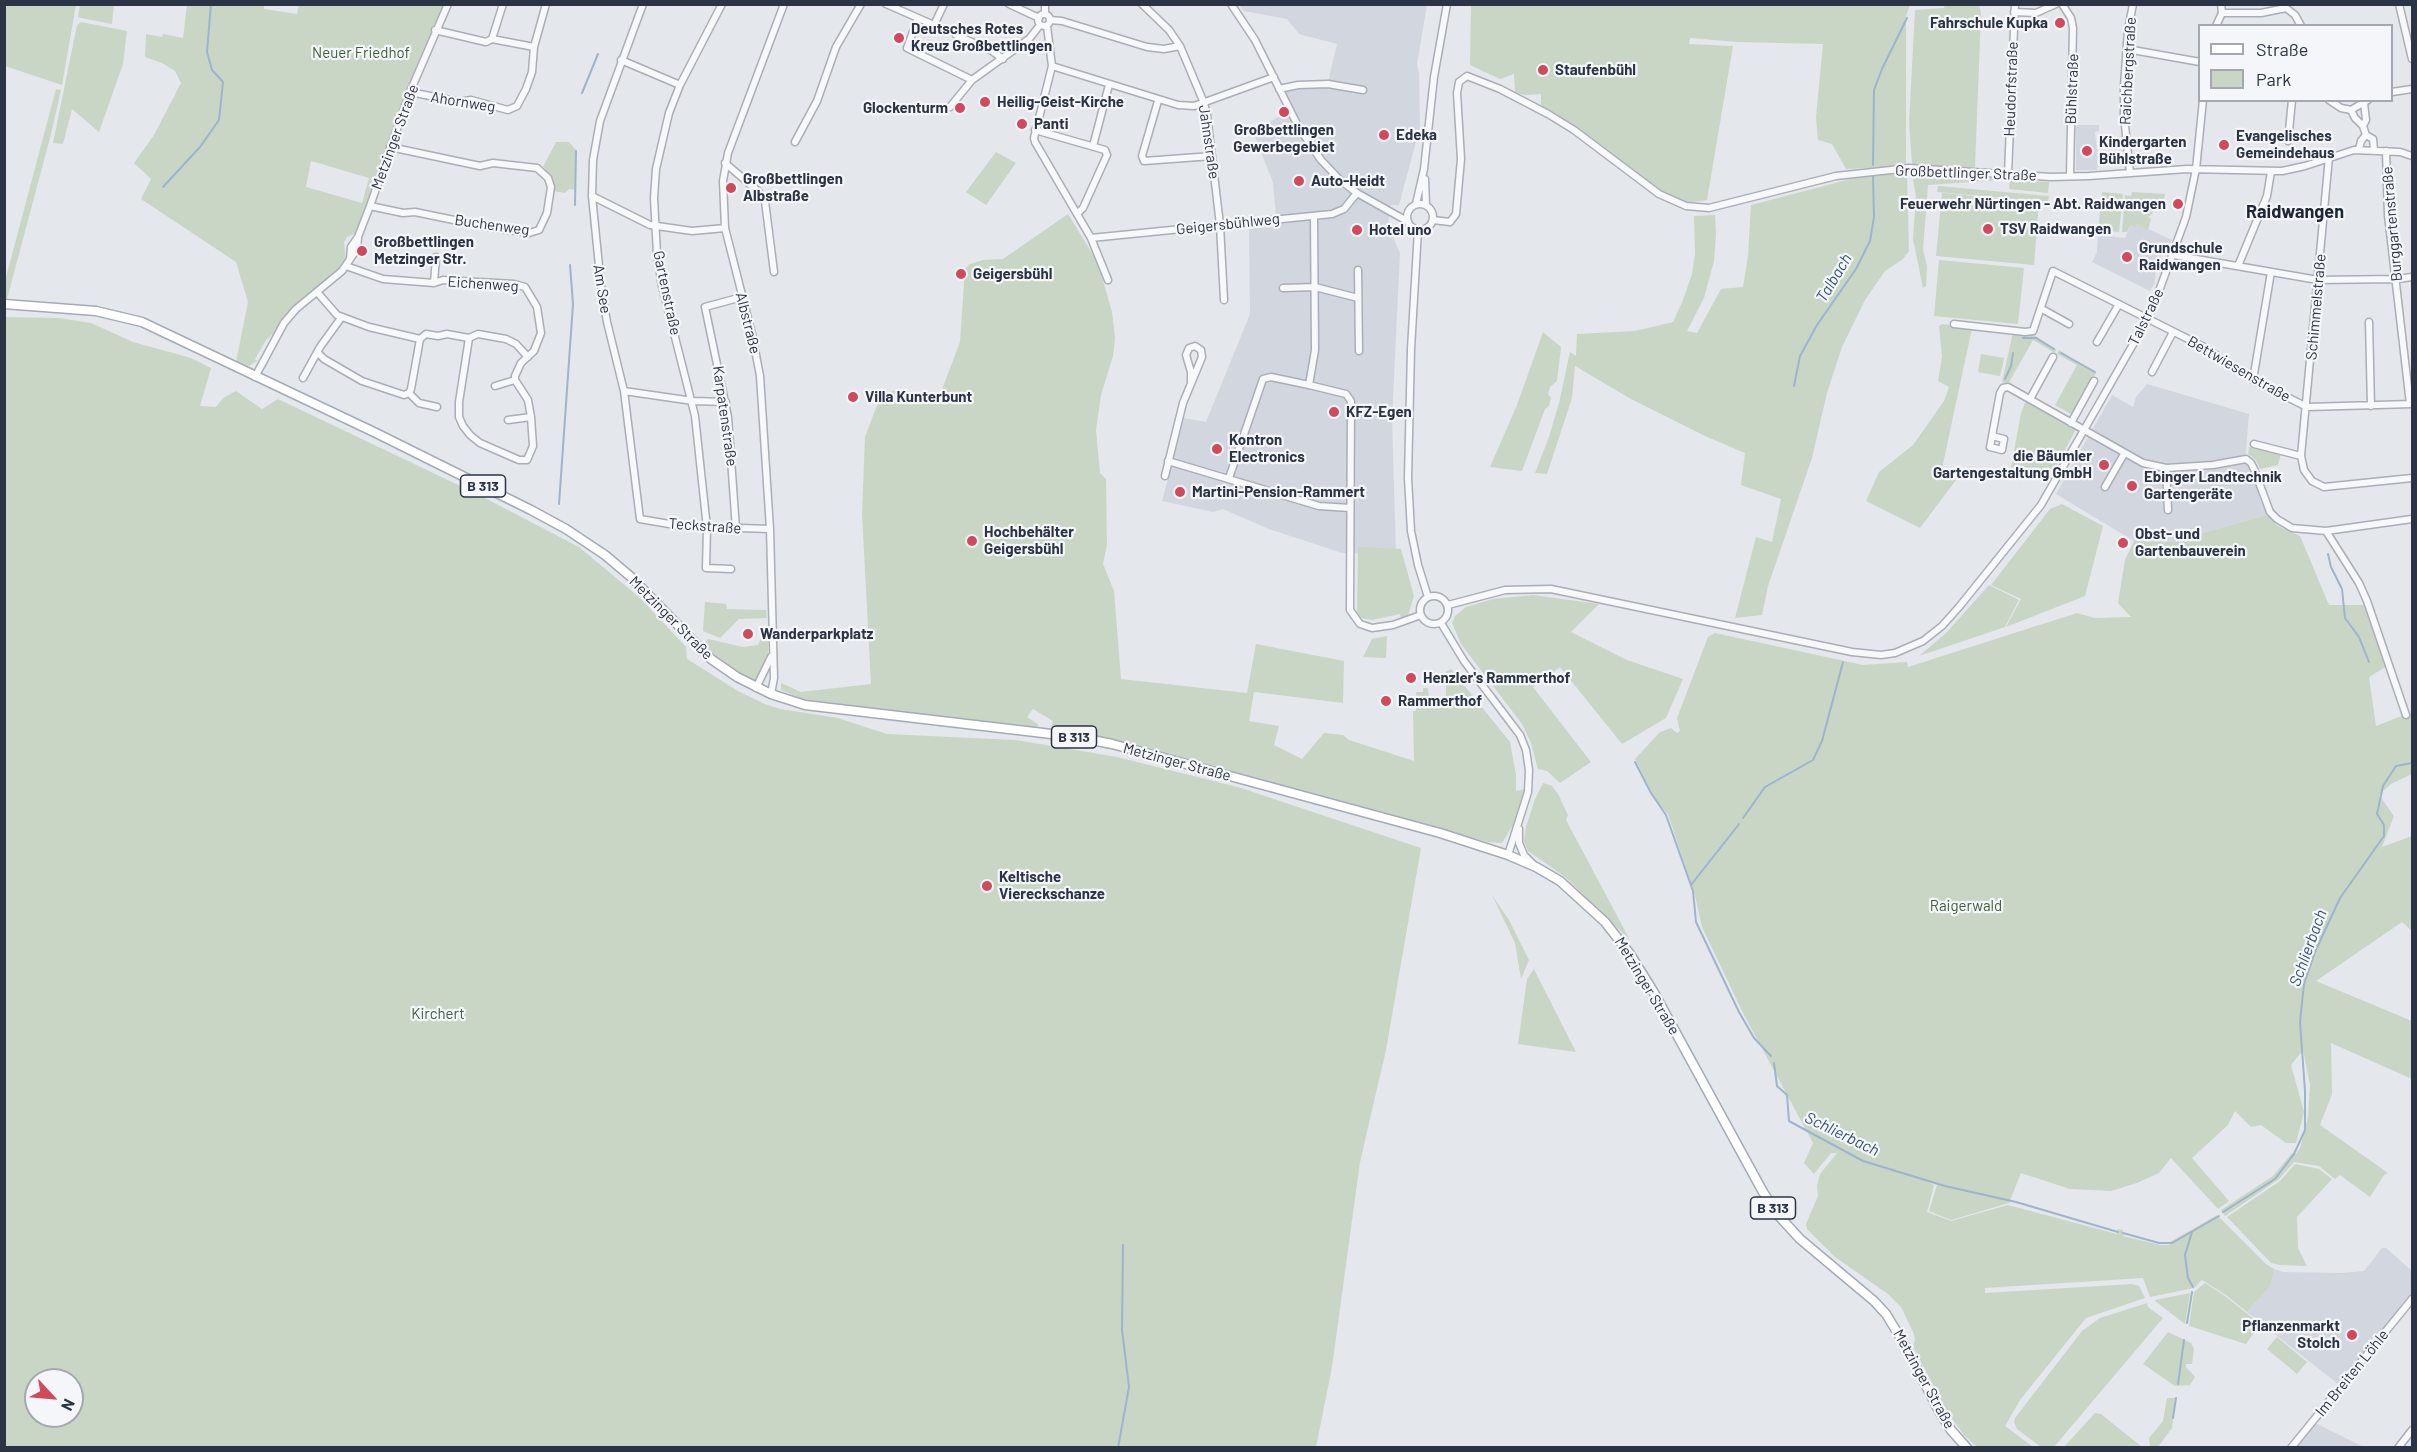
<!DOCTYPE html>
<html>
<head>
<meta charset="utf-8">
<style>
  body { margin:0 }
  #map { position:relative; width:2417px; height:1452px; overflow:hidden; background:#e4e7ec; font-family:Barlow,sans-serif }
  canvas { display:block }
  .frame { position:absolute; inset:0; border:6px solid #2b3445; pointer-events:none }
  .legend { position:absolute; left:2198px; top:24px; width:195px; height:78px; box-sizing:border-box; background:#f4f6f9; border:2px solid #a4a8b1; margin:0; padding:8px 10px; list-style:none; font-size:18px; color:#2b3445 }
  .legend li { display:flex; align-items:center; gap:12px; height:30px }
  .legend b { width:30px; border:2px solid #a4a8b1 }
  .north { position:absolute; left:24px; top:1368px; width:60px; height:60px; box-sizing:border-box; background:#f4f6f9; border:2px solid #a4a8b1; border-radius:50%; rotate:116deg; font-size:16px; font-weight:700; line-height:24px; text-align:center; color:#2b3445 }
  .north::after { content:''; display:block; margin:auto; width:21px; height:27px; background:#d1495b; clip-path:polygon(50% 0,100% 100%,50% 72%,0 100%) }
</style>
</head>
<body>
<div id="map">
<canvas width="2417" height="1452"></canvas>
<div class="frame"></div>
<ul class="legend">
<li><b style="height:8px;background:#fff"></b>Straße</li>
<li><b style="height:16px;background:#c9d6c5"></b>Park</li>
</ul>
<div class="north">N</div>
</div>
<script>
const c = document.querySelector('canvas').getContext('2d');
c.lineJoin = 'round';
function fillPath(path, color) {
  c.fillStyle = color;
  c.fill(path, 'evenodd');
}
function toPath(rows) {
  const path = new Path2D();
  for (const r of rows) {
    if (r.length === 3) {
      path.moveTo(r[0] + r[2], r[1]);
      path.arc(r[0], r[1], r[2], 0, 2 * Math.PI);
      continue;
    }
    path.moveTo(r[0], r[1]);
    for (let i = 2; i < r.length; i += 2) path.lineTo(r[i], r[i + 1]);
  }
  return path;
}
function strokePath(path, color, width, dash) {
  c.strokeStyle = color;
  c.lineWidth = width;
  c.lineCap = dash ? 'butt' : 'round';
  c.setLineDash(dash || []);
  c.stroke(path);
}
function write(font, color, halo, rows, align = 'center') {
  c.font = font + ' Barlow,sans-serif';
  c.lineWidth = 4.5;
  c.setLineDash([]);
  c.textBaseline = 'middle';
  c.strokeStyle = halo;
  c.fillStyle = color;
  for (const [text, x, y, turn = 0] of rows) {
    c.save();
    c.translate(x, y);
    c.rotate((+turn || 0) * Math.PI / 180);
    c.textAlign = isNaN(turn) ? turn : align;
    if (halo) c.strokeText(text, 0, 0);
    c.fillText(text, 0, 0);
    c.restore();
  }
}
fillPath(toPath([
  [1239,5,1427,5,1417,64,1419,74,1420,127,1399,205,1391,205,1388,226,1400,253,1392,419,1396,554,1342,553,1269,529,1223,509,1213,512,1162,501,1184,418,1206,422,1250,314,1249,228,1277,227,1273,183,1253,131,1287,112,1276,88,1328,82,1337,44,1299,34,1287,19,1244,11],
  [2076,125,2099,125,2099,131,2095,132,2098,160,2102,160,2102,166,2097,167,2097,170,2076,170],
  [2137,224,2172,240,2156,264,2155,283,2150,291,2092,262,2097,252,2098,235,2125,238,2131,225],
  [2147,384,2249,414,2245,462,2251,468,2260,499,2267,515,2198,534,2186,542,2134,541,2056,494,2112,395,2133,407,2136,397],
  [2382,1248,2386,1248,2412,1271,2412,1294,2338,1384,2247,1312,2271,1285,2274,1269,2283,1272,2343,1273,2364,1271],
  [2315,1423,2364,1447,2295,1448]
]), '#d2d6de');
fillPath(toPath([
  [4,5,76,5,62,85,5,66],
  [80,5,114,5,112,24,81,18,78,17],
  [187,5,264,5,264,9,297,14,299,5,443,5,408,86,368,205,356,233,347,237,344,242,346,261,340,269,294,307,282,319,274,333,266,340,255,359,257,361,249,366,236,362,248,302,236,262,141,199,151,179,134,163,154,135,181,83,175,71,162,63,145,57,146,34,162,37,163,34,183,38],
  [311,161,369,178,362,203,306,187],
  [1471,5,1910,5,1906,16,1906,166,1846,169,1832,144,1818,140,1816,117,1823,44,1737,42,1690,38,1689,44,1733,46,1707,200,1686,203,1669,196,1548,111,1541,105,1541,94,1526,95,1515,93,1514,74,1500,79,1470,65],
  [1945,5,1979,5,1981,13,1975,168,1914,166,1912,163,1909,123,1915,10,1944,8],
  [81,22,127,31,123,64,99,132,72,109,63,144,53,143,77,25],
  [56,89,61,90,51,134,7,299,5,299,5,281],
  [556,142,569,142,576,150,576,190,569,189,565,193,553,191,553,180,543,167],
  [996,152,1016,163,986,205,966,192],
  [1907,173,1909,251,1903,259,1885,271,1865,300,1842,347,1827,393,1812,458,1768,586,1762,615,1735,618,1756,537,1772,542,1781,499,1741,485,1745,453,1705,436,1631,399,1575,366,1572,398,1547,474,1535,473,1549,437,1559,403,1570,352,1576,356,1577,334,1635,331,1673,322,1683,300,1692,274,1695,254,1694,216,1715,215,1716,234,1714,261,1704,298,1687,331,1697,333,1721,289,1743,287,1748,256,1751,205,1858,177],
  [1918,173,2001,178,2001,180,1928,185,1923,250,1927,266,1926,286,1923,288,1913,239,1916,196,1913,180],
  [2010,180,2049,182,2048,193,2009,189],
  [1938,186,2049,196,2048,202,1937,192],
  [2102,192,2123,194,2119,232,2098,230],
  [2132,192,2165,194,2162,208,2154,208,2152,214,2148,217,2151,219,2148,230,2137,224,2135,227,2131,225,2127,232,2122,232,2125,195,2131,196],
  [1942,193,2039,202,2034,265,1936,256],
  [1068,214,1098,263,1112,312,1115,338,1113,356,1101,395,1096,430,1100,473,1106,479,1107,545,1103,564,1114,591,1121,679,1247,693,1256,644,1344,661,1343,703,1254,692,1249,721,1279,726,1274,745,1302,759,1324,733,1343,735,1349,740,1414,761,1413,711,1416,711,1416,692,1423,692,1423,688,1428,688,1429,698,1446,697,1446,672,1451,669,1510,742,1516,775,1516,791,1525,789,1522,804,1513,825,1502,843,1488,842,1121,742,1050,730,1053,721,1033,709,1027,717,1038,724,1037,729,837,705,803,699,781,690,781,683,801,692,871,684,862,514,865,437,879,400,884,393,900,390,939,397,960,342,965,269,970,264,983,260,1003,259],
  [1939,260,2024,268,2018,324,1934,316],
  [5,317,58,318,91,323,133,342,191,358,211,368,200,406,216,407,223,398,236,391,262,409,278,399,477,494,579,547,640,598,686,647,687,659,738,691,765,704,780,709,838,718,887,734,1016,740,1117,757,1241,788,1421,848,1386,1050,1360,1162,1332,1367,1316,1447,5,1447],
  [36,1380,72,1380,72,1416,36,1416],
  [1942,324,1972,328,1940,478,1956,480,1920,528,1866,501,1879,472,1913,445,1944,401,1949,387,1938,381,1942,357,1939,326],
  [1543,332,1561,347,1557,381,1550,387,1548,394,1551,398,1549,406,1545,409,1522,471,1490,467,1517,405],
  [2013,332,2034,335,2056,349,2055,353,2033,340,2008,384,2002,382],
  [2059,350,2096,373,2073,415,2055,405,2077,365,2057,354],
  [1981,354,2004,358,2000,376,1978,372],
  [2026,400,2076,429,2050,479,2010,473,2021,413],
  [2249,447,2281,453,2278,465,2260,469,2256,460,2248,454],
  [2062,504,2103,526,2085,596,2006,627,2021,599,1991,585,2050,509],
  [2267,515,2278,526,2300,536,2329,605,2364,605,2387,666,2369,677,2376,726,2412,712,2412,774,2391,784,2379,795,2394,816,2382,847,2412,836,2412,931,2402,922,2316,981,2412,1021,2412,1079,2331,1043,2332,1094,2320,1125,2388,1173,2384,1175,2370,1197,2340,1175,2335,1179,2319,1166,2294,1162,2279,1179,2225,1216,2221,1210,2273,1176,2292,1153,2296,1154,2300,1148,2308,1117,2310,1085,2303,1050,2291,1065,2304,1112,2296,1143,2286,1143,2261,1125,2251,1127,2235,1111,2228,1125,2192,1158,2229,1201,2218,1209,2171,1158,2159,1173,2137,1183,2111,1191,2070,1189,2021,1173,2009,1203,1951,1220,1929,1211,1937,1185,1928,1182,1934,1185,1927,1212,1951,1221,2008,1205,2117,1234,2118,1229,2123,1230,2123,1236,2160,1245,2170,1245,2170,1242,2217,1215,2266,1264,2274,1269,2271,1285,2247,1312,2226,1295,2202,1280,2194,1288,2150,1297,2143,1278,1985,1288,1985,1293,2132,1284,2139,1286,2145,1298,2086,1318,2020,1400,2005,1426,2033,1447,1977,1447,1964,1435,1945,1409,1913,1346,1915,1340,1914,1334,1901,1307,1888,1294,1835,1257,1807,1229,1806,1224,1818,1196,1817,1186,1820,1174,1837,1153,1831,1153,1814,1174,1804,1163,1813,1143,1744,1015,1702,927,1695,896,1668,814,1656,801,1635,759,1660,732,1671,728,1677,733,1680,731,1677,718,1708,637,1715,633,1863,665,1907,662,1908,667,2077,613,2095,618,2131,617,2118,603,2125,560,2134,541,2186,542,2198,534],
  [1358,547,1401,549,1414,596,1408,615,1401,618,1400,614,1372,620,1360,618,1357,614],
  [1989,585,2019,600,2005,627,1919,656,1946,633],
  [1533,595,1599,604,1571,632,1627,660,1683,679,1666,718,1622,744,1560,667,1533,687,1591,762,1560,783,1547,771,1538,769,1531,743,1522,724,1461,644,1452,623,1455,616,1466,607,1493,599],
  [705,602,726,604,727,609,766,610,767,618,739,619,720,638,703,631],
  [763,634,768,636,768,655,765,669,757,679,754,680,747,679,729,667,703,645,708,639,743,647,758,645],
  [1387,636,1386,658,1363,657,1372,639],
  [1543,783,1552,786,1558,794,1568,815,1566,820,1630,940,1564,876,1528,851,1524,842,1526,827,1535,799],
  [1492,895,1509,920,1529,960,1521,979,1515,943],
  [1534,969,1542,985,1576,1052,1518,1044,1527,979],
  [2295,1164,2319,1169,2332,1179,2297,1217,2298,1248,2307,1266,2280,1265,2271,1263,2227,1217,2280,1181],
  [2205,1283,2225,1296,2260,1324,2246,1344,2189,1326,2194,1292],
  [2190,1293,2185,1324,2155,1301,2155,1300],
  [2147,1303,2148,1307,2163,1318,2054,1447,2041,1447,2017,1429,2014,1422,2015,1418,2082,1331,2100,1318],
  [2168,1332,2191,1343,2194,1349,2192,1364,2186,1364,2186,1367,2195,1377,2190,1385,2175,1386,2143,1364],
  [2277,1337,2307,1362,2297,1374,2267,1349],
  [2167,1398,2176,1398,2172,1428,2158,1447,2150,1447,2149,1438,2163,1421],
  [2095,1413,2101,1414,2142,1447,2064,1447]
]), '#c9d6c5');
strokePath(toPath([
  [582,93,598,54],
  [1873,165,1874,90,1882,69,1907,18],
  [163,187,200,147,219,120,223,82,212,70,207,52,211,4],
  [575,205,576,151],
  [2023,338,2036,338,2054,349],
  [2061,353,2095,372],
  [2005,379,2011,366,2013,353],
  [1794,386,1800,356,1817,325,1856,269,1870,241,1874,217,1873,176],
  [559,504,573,304,570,265],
  [2328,554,2331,567,2342,589,2345,618,2359,637,2369,662],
  [1635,762,1651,793,1666,815,1693,891,1696,922,1739,1012,1754,1038,1771,1056],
  [1743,818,1765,787,1813,760,1822,741,1843,662],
  [1691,885,1739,824],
  [1774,1063,1777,1086,1787,1095,1789,1121,1863,1161,1945,1186,2016,1202,2118,1232],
  [2223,1212,2275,1179,2294,1154,2305,1130,2305,1091,2300,1022,2304,984,2315,952,2340,898,2384,836,2384,825,2377,814,2383,786,2396,766,2412,763],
  [2192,1232,2185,1255,2188,1278,2193,1287],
  [2123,1233,2159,1243,2172,1243,2219,1216],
  [2187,1323,2192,1292],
  [2178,1384,2184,1340],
  [2173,1418,2176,1398],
  [1118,1448,1129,1387,1122,1330,1123,1245]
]), '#9fb4cc', 2);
const minor = toPath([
  [643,4,600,121,593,160,592,196,601,286,607,322,624,391,640,519,681,526,770,529],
  [722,4,680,85,669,113,656,169,654,198,657,254,662,286,695,416,707,528,706,568,731,569],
  [886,4,918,18,907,48,972,80],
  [1009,4,1039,18],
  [1045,4,1045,14],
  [1142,4,1169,30,1180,46,1204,103,1207,115,1220,225,1224,300],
  [1231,4,1255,40,1298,126,1321,160,1340,180,1357,193,1407,221],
  [2062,4,2071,18,2073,28,2070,176],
  [2399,4,2412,59],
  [2014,12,2036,13,2056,4],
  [2222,13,2261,13,2286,8,2295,15,2301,26],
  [1044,20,6],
  [918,18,934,25,944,4],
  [1050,20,1062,21,1147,47,1164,49,1180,46],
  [1047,26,1052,66,1034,138,1035,142,1091,238,1108,280],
  [2216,26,2222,13,2221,4],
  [956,35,992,51,1003,59],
  [492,39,503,4],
  [534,47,546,4],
  [2127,49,2200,62],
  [621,60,680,85],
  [1052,66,1178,105,1194,106,1274,77],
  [1279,89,1298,85,1328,84,1363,90],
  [410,92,460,102,471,100,508,110,517,106,526,89,532,72,534,47,492,39,486,42,435,30],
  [2392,92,2412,89],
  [2329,100,2341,108,2351,110,2355,118,2363,126,2366,135,2361,141,2359,149],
  [1158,101,1142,156,1144,161,1212,156],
  [950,107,972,80,1029,39,1040,25],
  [2351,110,2368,100],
  [2363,126,2366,120,2364,103],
  [1035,130,1105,150,1107,155,1083,208,1077,214],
  [2366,135,2373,139,2374,150],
  [2288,141,2292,100],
  [795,142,817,101,836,47,861,4],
  [1093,146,1109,85],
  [2386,151,2388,215,2410,404],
  [2329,157,2301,456,2304,470,2312,481,2324,487,2412,478],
  [725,163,758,191,765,201,774,272],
  [2130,173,2124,116,2124,86,2128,30,2133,4],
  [2008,174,2015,4],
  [1425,179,1426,205],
  [592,196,650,225,692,231,725,228],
  [1420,217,13],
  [1416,204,1424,169,1434,77,1447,4],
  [370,206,403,213,415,212,483,226,529,233,539,230,547,213,551,187,548,178,537,168,493,163,480,166,390,147],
  [1314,216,1315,350,1309,385,1346,394,1351,401,1350,610,1360,624,1372,628,1393,625,1421,615],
  [1433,220,1450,222,1456,214,1461,159,1457,93,1459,82,1467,76,1500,89,1548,114,1574,130,1659,194,1686,206,1709,208,1836,176,1909,168,2051,177,2089,176,2187,169,2282,171,2305,166,2354,150,2400,152,2412,156],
  [1418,230,1411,349,1408,478,1411,531,1418,565,1428,597],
  [1091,238,1332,214,1344,209,1357,193],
  [2173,255,2318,280,2397,279,2412,277],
  [350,259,351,247,358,237,370,206,410,92,448,4],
  [346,266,383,279,434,283,443,280,514,284,525,287,537,307,541,333,534,351,521,363,515,376,515,380,528,400,531,417,533,446,527,460,519,460,480,443,470,435,463,426,459,417,459,402,469,338],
  [2238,266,2267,196,2271,172],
  [1358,270,1359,351],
  [434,283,436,257],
  [1283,288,1315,287,1358,298],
  [317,292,337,315,369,327,420,339,426,334,438,336,447,334,469,338,478,334,506,339,516,344,528,357],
  [2042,309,2069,324],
  [2369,322,2371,406],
  [1954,324,2025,332,2033,331,2053,271,2204,347,2253,380,2307,407,2412,404],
  [2097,342,2119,304],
  [318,353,324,359,362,381,404,395,409,393,411,389,420,339],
  [2152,372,2173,332],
  [255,377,284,323,296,309,342,271,357,249,358,238],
  [303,378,320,347,341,318],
  [2253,380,2271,272],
  [495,386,515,380],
  [624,391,693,401,726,402],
  [409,393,419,403,437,407],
  [2030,399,2053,357],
  [508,420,531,417],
  [2071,423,2094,381],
  [1992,436,2004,439,2002,450,1990,447,2000,393,2003,388,2008,387,2143,463,2166,468,2213,465,2246,459,2251,463,2254,469,2270,512,2277,519,2292,528,2326,531,2412,519],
  [2254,444,2301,456],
  [1168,461,1319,506,1350,508],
  [2166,468,2168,510],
  [1165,476,1183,403,1202,357,1201,350,1195,346,1189,348,1186,355,1191,372,1191,381],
  [1229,478,1263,379,1271,377,1309,385],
  [2105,487,2124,454],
  [736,529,728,417,705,307,742,297],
  [2326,531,2359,583,2367,601,2406,715],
  [1434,610,14],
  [1448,605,1505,590,1551,589,1852,652,1881,655,1895,653,1923,641,1942,626,1959,607,2041,505,2147,320,2159,291,2186,217,2196,169,2203,100],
  [1441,623,1464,661,1520,735,1526,750,1529,770,1528,792,1508,855],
  [756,688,771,657],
  [771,694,774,678,770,529,760,376,752,334,725,228,723,181,728,153,784,4],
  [1519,829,1519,843,1524,855,1534,865],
  [2291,1448,2412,1299],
  [2398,1448,2412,1430]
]);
const major = toPath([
  [4,304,96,311,142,322,376,433,531,510,566,529,605,555,631,577,711,659,737,677,771,694,805,705,1077,737,1112,744,1440,833,1508,855,1536,867,1560,881,1605,922,1630,954,1653,991,1763,1192,1778,1215,1800,1239,1874,1301,1886,1314,1906,1347,1939,1411,1951,1430,1967,1448]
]);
strokePath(minor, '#a9aeb7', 9);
strokePath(major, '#a3abb8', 11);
strokePath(minor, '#f7f8fa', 6);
strokePath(major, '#fff', 8);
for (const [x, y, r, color] of [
  [2060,23,6,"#d1495b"],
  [899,38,6,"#d1495b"],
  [1543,70,6,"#d1495b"],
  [985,102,6,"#d1495b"],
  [960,108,6,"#d1495b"],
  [1284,112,6,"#d1495b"],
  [1022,124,6,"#d1495b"],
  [1384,135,6,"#d1495b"],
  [2224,145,6,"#d1495b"],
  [2087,151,6,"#d1495b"],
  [1299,181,6,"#d1495b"],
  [731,188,6,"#d1495b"],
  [2178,204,6,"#d1495b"],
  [1988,229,6,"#d1495b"],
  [1357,230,6,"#d1495b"],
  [362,251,6,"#d1495b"],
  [2127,257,6,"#d1495b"],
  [961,274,6,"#d1495b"],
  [853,397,6,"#d1495b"],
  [1334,412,6,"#d1495b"],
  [1217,449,6,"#d1495b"],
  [2104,465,6,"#d1495b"],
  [2132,486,6,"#d1495b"],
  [1180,492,6,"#d1495b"],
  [972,541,6,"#d1495b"],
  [2123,543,6,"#d1495b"],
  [748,634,6,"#d1495b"],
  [1411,678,6,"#d1495b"],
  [1386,701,6,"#d1495b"],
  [987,886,6,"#d1495b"],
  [2352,1335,6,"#d1495b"]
]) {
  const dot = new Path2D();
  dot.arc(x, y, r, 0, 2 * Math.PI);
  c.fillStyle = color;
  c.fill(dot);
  strokePath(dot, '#f4f6f9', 2);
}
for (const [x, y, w] of [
  [483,486,45],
  [1074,737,45],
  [1773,1208,45]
]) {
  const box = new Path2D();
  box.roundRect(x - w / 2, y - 11, w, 22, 4.5);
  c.fillStyle = '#f4f6f9';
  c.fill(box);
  strokePath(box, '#2b3445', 1.5);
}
write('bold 14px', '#2b3445', null, [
  ["B 313",483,486],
  ["B 313",1074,737],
  ["B 313",1773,1208]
]);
write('bold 15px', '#2b3445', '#f4f6f9', [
  ["Fahrschule Kupka",2048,23,"right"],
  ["Deutsches Rotes",911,29],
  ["Kreuz Großbettlingen",911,46],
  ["Staufenbühl",1555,70],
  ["Heilig-Geist-Kirche",997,102],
  ["Glockenturm",948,108,"right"],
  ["Panti",1034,124],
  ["Großbettlingen",1284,130,"center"],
  ["Gewerbegebiet",1284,147,"center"],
  ["Edeka",1396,135],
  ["Evangelisches",2236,136],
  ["Gemeindehaus",2236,153],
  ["Kindergarten",2099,142],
  ["Bühlstraße",2099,159],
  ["Großbettlingen",743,179],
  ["Albstraße",743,196],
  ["Auto-Heidt",1311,181],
  ["Feuerwehr Nürtingen - Abt. Raidwangen",2166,204,"right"],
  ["TSV Raidwangen",2000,229],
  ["Hotel uno",1369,230],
  ["Großbettlingen",374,242],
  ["Metzinger Str.",374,259],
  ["Grundschule",2139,248],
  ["Raidwangen",2139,265],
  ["Geigersbühl",973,274],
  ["Villa Kunterbunt",865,397],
  ["KFZ-Egen",1346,412],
  ["Kontron",1229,440],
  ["Electronics",1229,457],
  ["die Bäumler",2092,456,"right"],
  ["Gartengestaltung GmbH",2092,473,"right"],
  ["Ebinger Landtechnik",2144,477],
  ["Gartengeräte",2144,494],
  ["Martini-Pension-Rammert",1192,492],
  ["Hochbehälter",984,532],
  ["Geigersbühl",984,549],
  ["Obst- und",2135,534],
  ["Gartenbauverein",2135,551],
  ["Wanderparkplatz",760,634],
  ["Henzler's Rammerthof",1423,678],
  ["Rammerthof",1398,701],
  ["Keltische",999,877],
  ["Viereckschanze",999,894],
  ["Pflanzenmarkt",2340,1326,"right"],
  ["Stolch",2340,1343,"right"]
], 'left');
write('15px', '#3f6138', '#f4f6f9', [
  ["Neuer Friedhof",361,53],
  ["Raigerwald",1966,906],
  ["Kirchert",438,1014]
]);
write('15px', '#2b3445', '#f4f6f9', [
  ["Raichbergstraße",2128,71,-87],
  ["Heudorfstraße",2011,89,-88],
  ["Bühlstraße",2072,89,-88],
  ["Ahornweg",463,102,9],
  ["Metzinger Straße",395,137,-70],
  ["Jahnstraße",1209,142,82],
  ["Großbettlinger Straße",1966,173,2],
  ["Geigersbühlweg",1228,224,-6],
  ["Burggartenstraße",2392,224,-95],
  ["Buchenweg",492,225,8],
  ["Eichenweg",483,284,4],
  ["Am See",602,289,81],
  ["Gartenstraße",667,293,78],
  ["Schimmelstraße",2316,307,-85],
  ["Talstraße",2146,317,-64],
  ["Albstraße",748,323,76],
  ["Bettwiesenstraße",2239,369,30],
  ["Karpatenstraße",725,416,82],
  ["Teckstraße",705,526,4],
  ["Metzinger Straße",671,618,45],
  ["Metzinger Straße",1177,762,15],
  ["Metzinger Straße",1647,986,59],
  ["Im Breiten Löhle",2352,1373,-51],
  ["Metzinger Straße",1924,1379,61]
]);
write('italic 16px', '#34527a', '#f4f6f9', [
  ["Talbach",1834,278,-59],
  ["Schlierbach",2308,948,-70],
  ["Schlierbach",1842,1134,26]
]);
write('bold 18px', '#1d2536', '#f4f6f9', [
  ["Raidwangen",2295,212]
]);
</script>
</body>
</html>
